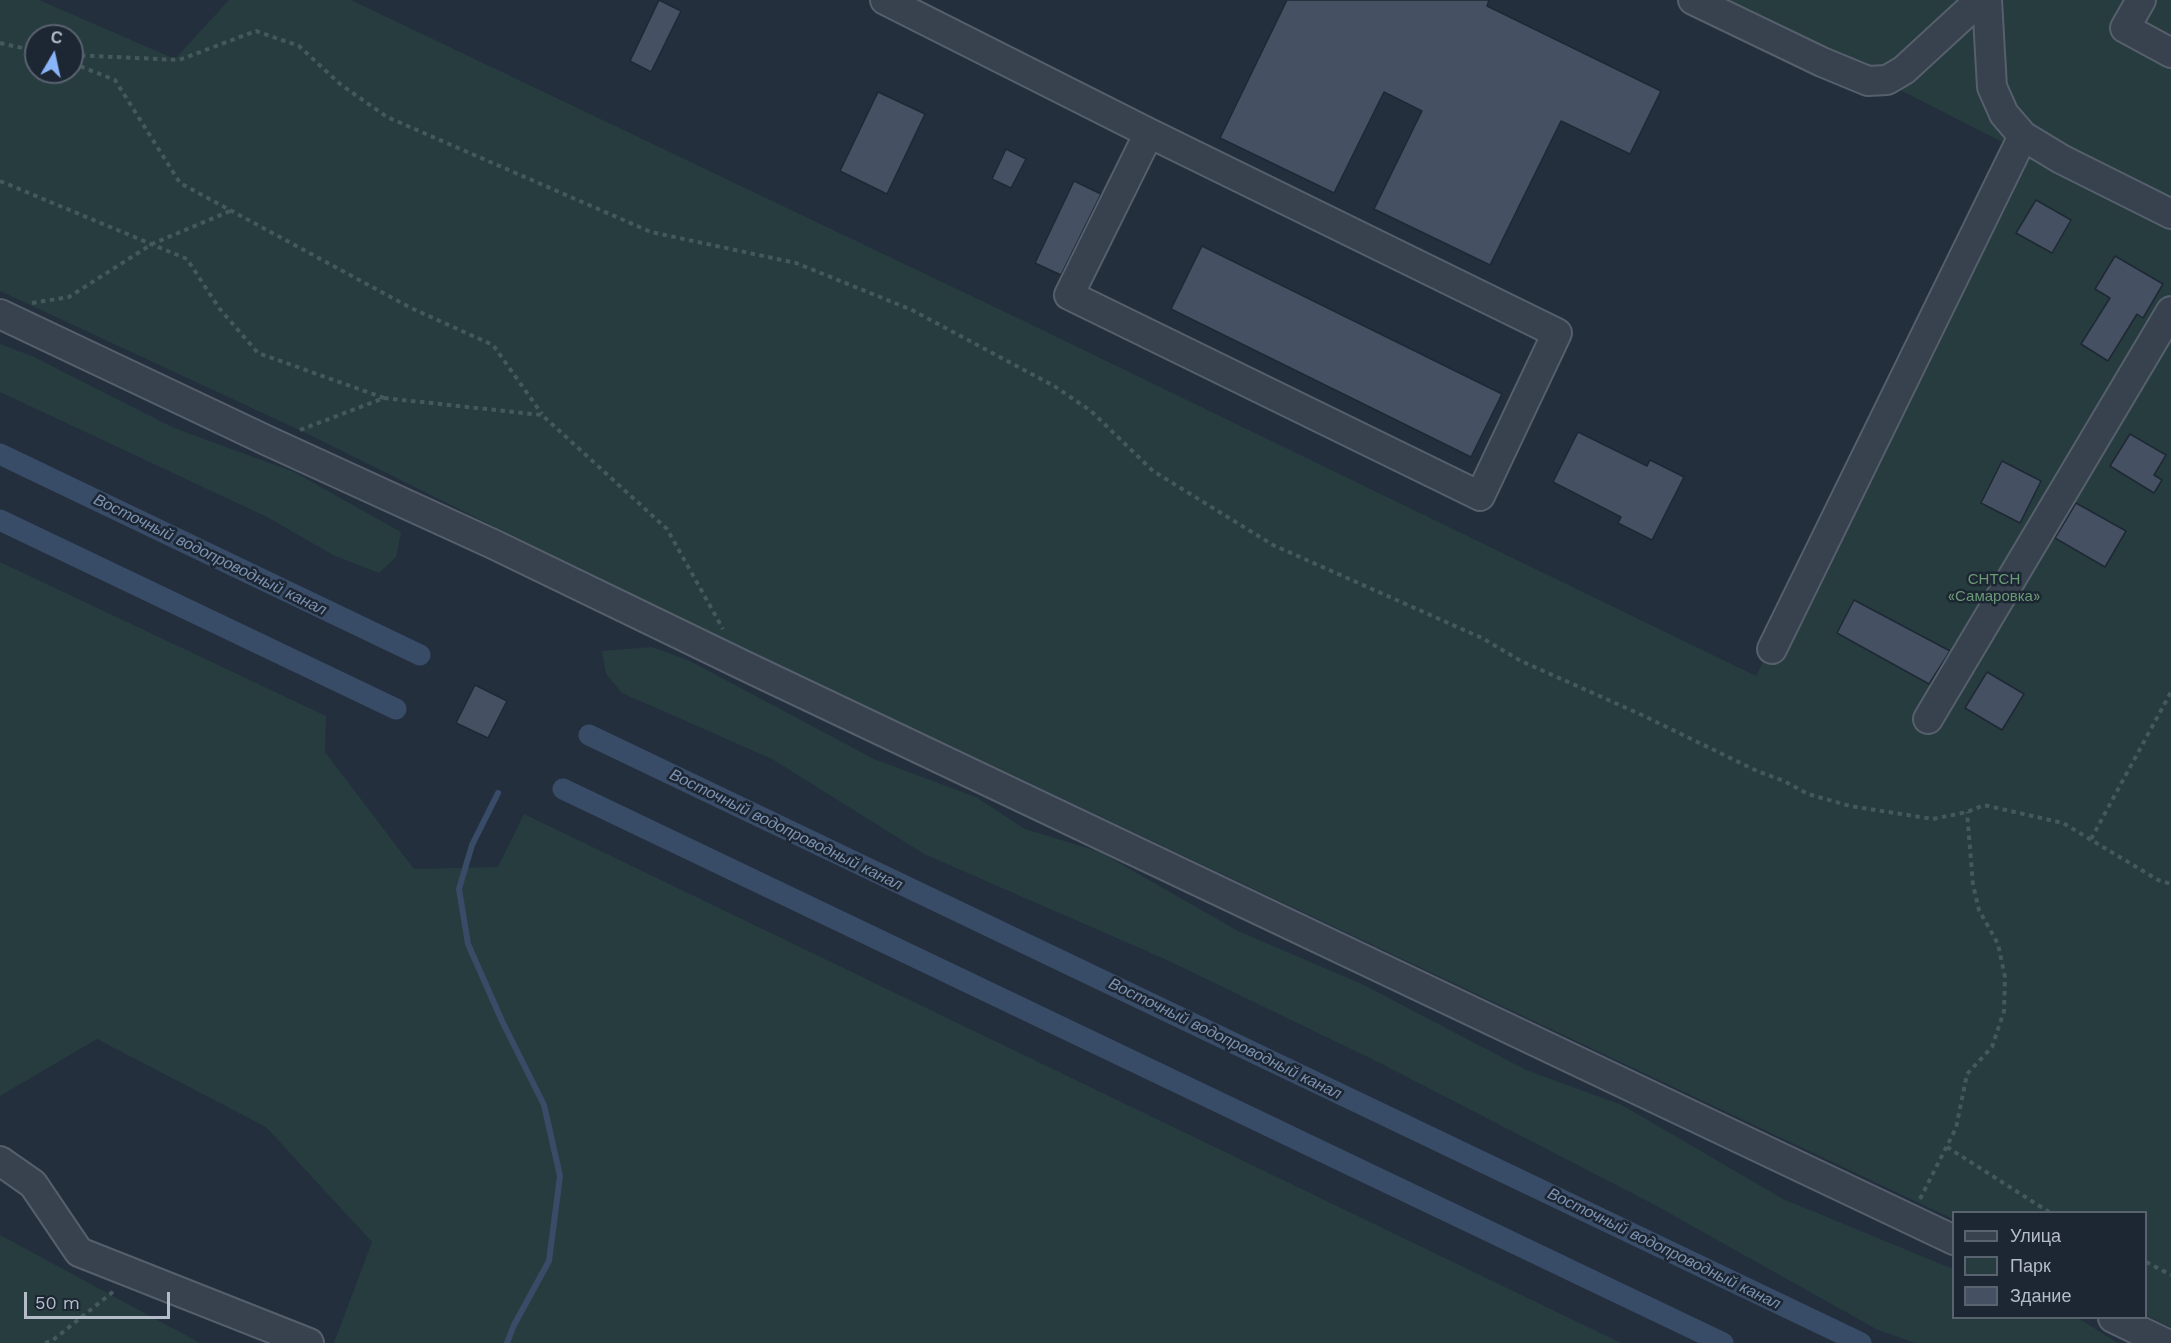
<!DOCTYPE html>
<html>
<head>
<meta charset="utf-8">
<style>
  body { margin:0 }
  #map { position:relative; width:2171px; height:1343px; overflow:hidden; background:#242f3e; font-family:"Work Sans",sans-serif }
  canvas { display:block }
  .legend { position:absolute; left:1952px; top:1211px; width:195px; height:108px; box-sizing:border-box; background:#1d2633; border:2px solid #59626f; margin:0; padding:8px 10px; list-style:none; font-size:18px; color:#b4bcc9 }
  .legend li { display:flex; align-items:center; gap:12px; height:30px }
  .legend b { width:30px; border:2px solid #59626f }
  .north { position:absolute; left:24px; top:24px; width:60px; height:60px; box-sizing:border-box; background:#1d2633; border:2px solid #59626f; border-radius:50%; rotate:9deg; font-size:16px; font-weight:700; line-height:24px; text-align:center; color:#b4bcc9 }
  .north::after { content:''; display:block; margin:auto; width:21px; height:27px; background:#8ab4f8; clip-path:polygon(50% 0,100% 100%,50% 72%,0 100%) }
  .scale { position:absolute; left:24px; top:1292px; width:146px; height:27px; box-sizing:border-box; border:3px solid #b4bcc9; border-top:0; padding-left:8px; font-size:18px; line-height:21px; white-space:nowrap; color:#b4bcc9; -webkit-text-stroke:4px #1d2633; paint-order:stroke }
</style>
</head>
<body>
<div id="map">
<canvas width="2171" height="1343"></canvas>
<ul class="legend">
<li><b style="height:8px;background:#38414e"></b>Улица</li>
<li><b style="height:16px;background:#263c3f"></b>Парк</li>
<li><b style="height:16px;background:#455162"></b>Здание</li>
</ul>
<div class="north">С</div>
<div class="scale">50 m</div>
</div>
<script>
const c = document.querySelector('canvas').getContext('2d');
c.lineJoin = 'round';
function fillPath(path, color) {
  c.fillStyle = color;
  c.fill(path, 'evenodd');
}
function toPath(rows) {
  const path = new Path2D();
  for (const r of rows) {
    path.moveTo(r[0], r[1]);
    for (let i = 2; i < r.length; i += 2) path.lineTo(r[i], r[i + 1]);
  }
  return path;
}
function strokePath(path, color, width, dash) {
  c.strokeStyle = color;
  c.lineWidth = width;
  c.lineCap = dash ? 'butt' : 'round';
  c.setLineDash(dash || []);
  c.stroke(path);
}
function write(font, color, halo, rows, align = 'center') {
  c.font = font + ' "Work Sans",sans-serif';
  c.lineWidth = 5;
  c.setLineDash([]);
  c.textBaseline = 'middle';
  c.strokeStyle = halo;
  c.fillStyle = color;
  for (const [text, x, y, turn = 0] of rows) {
    c.save();
    c.translate(x, y);
    c.rotate((+turn || 0) * Math.PI / 180);
    c.textAlign = isNaN(turn) ? turn : align;
    if (halo) c.strokeText(text, 0, 0);
    c.fillText(text, 0, 0);
    c.restore();
  }
}
fillPath(toPath([
  [0,0,39,0,175,59,229,0,351,0,1028,323,1756,676,2018,150,1723,0,2171,0,2171,1328,2146,1315,2146,1212,1954,1212,1953,1219,644,601,310,435,0,291],
  [36,36,72,36,72,72,36,72],
  [0,344,32,356,174,428,294,472,401,532,396,557,379,573,333,555,267,517,0,392],
  [0,562,326,716,325,752,414,869,498,867,524,814,1621,1343,334,1343,372,1242,266,1127,97,1039,0,1096],
  [652,647,690,661,874,759,976,797,1025,829,1100,852,1238,931,1364,985,1526,1070,1622,1105,1783,1199,1953,1269,1954,1318,2078,1318,2118,1343,1915,1343,1876,1329,1653,1204,1378,1062,1167,960,924,854,772,759,622,693,606,674,602,651],
  [0,1235,200,1343,0,1343]
]), '#263c3f');
strokePath(toPath([
  [498,793,472,845,459,889,468,944,502,1021,544,1105,560,1176,549,1261,514,1325,507,1343]
]), '#394c67', 6);
strokePath(toPath([
  [0,454,420,655],
  [0,520,396,709],
  [589,735,1861,1343],
  [563,789,1723,1343]
]), '#394c67', 21);
const building = toPath([
  [659,0,681,11,651,72,630,61,659,0],
  [1287,0,1489,0,1487,6,1661,91,1630,154,1561,121,1490,265,1374,209,1422,111,1384,92,1334,193,1220,138,1287,0],
  [878,92,925,114,887,194,840,171,878,92],
  [1006,149,1026,159,1011,188,992,179,1006,149],
  [1074,181,1101,194,1061,275,1035,263,1074,181],
  [2036,200,2071,220,2052,253,2016,233,2036,200],
  [1202,246,1502,394,1471,457,1171,309,1202,246],
  [2115,256,2163,284,2143,318,2137,314,2108,361,2081,344,2110,298,2095,289,2115,256],
  [1578,432,1647,466,1650,460,1684,477,1652,540,1618,523,1621,517,1553,482,1578,432],
  [2130,434,2166,455,2154,475,2162,480,2154,493,2110,466,2130,434],
  [2002,461,2041,481,2020,523,1981,503,2002,461],
  [2076,503,2126,531,2105,567,2055,538,2076,503],
  [1854,600,1950,651,1929,684,1837,633,1854,600],
  [1987,672,2024,694,2002,730,1965,708,1987,672],
  [475,685,507,701,488,738,456,723,475,685]
]);
fillPath(building, '#455162');
strokePath(building, '#1f2835', 1.5);
const minor = toPath([
  [885,0,1149,133,1557,333,1480,496,1069,295,1149,133],
  [1693,0,1822,62,1868,81,1887,80,1904,70,1980,0],
  [1987,0,1992,87,2004,114,2023,136,2061,159,2171,214],
  [2141,0,2125,28,2171,53],
  [0,314,268,441,493,544,743,665,1954,1240],
  [1772,649,2023,136],
  [1928,719,2171,311],
  [0,1161,33,1184,79,1252,309,1343],
  [2113,1318,2165,1343]
]);
strokePath(minor, '#565f6c', 32);
strokePath(toPath([
  [0,43,36,51],
  [72,55,179,60,256,31,299,46,340,84,387,117,651,232,796,263,912,310,1054,386,1091,411,1153,471,1273,545,1482,638,1521,661,1642,715,1757,771,1784,781,1808,794,1850,806,1933,819,1967,812,1984,805,2063,823,2158,880,2171,884],
  [72,63,115,80,180,183,411,308,493,345,542,414],
  [0,181,187,259,219,308,258,353,384,398],
  [32,303,69,297,152,244,230,211],
  [300,430,384,398,542,415,667,529,723,629],
  [2091,839,2171,692],
  [1947,1147,2049,1212],
  [1920,1199,1956,1128,1967,1074,1992,1047,2004,1011,2005,977,1998,944,1979,910,1973,885,1967,812],
  [2146,1262,2171,1275],
  [45,1343,53,1340,114,1291]
]), '#44595c', 4, [4.5, 4.5]);
strokePath(minor, '#38414e', 28);
write('15px', '#6b9a76', '#1d2633', [
  ["СНТСН",1994,580],
  ["«Самаровка»",1994,597]
]);
write('italic 16px', '#7c92b1', '#1d2633', [
  ["Восточный водопроводный канал",210,555,26],
  ["Восточный водопроводный канал",786,830,26],
  ["Восточный водопроводный канал",1225,1039,26],
  ["Восточный водопроводный канал",1664,1249,26]
]);
</script>
</body>
</html>
